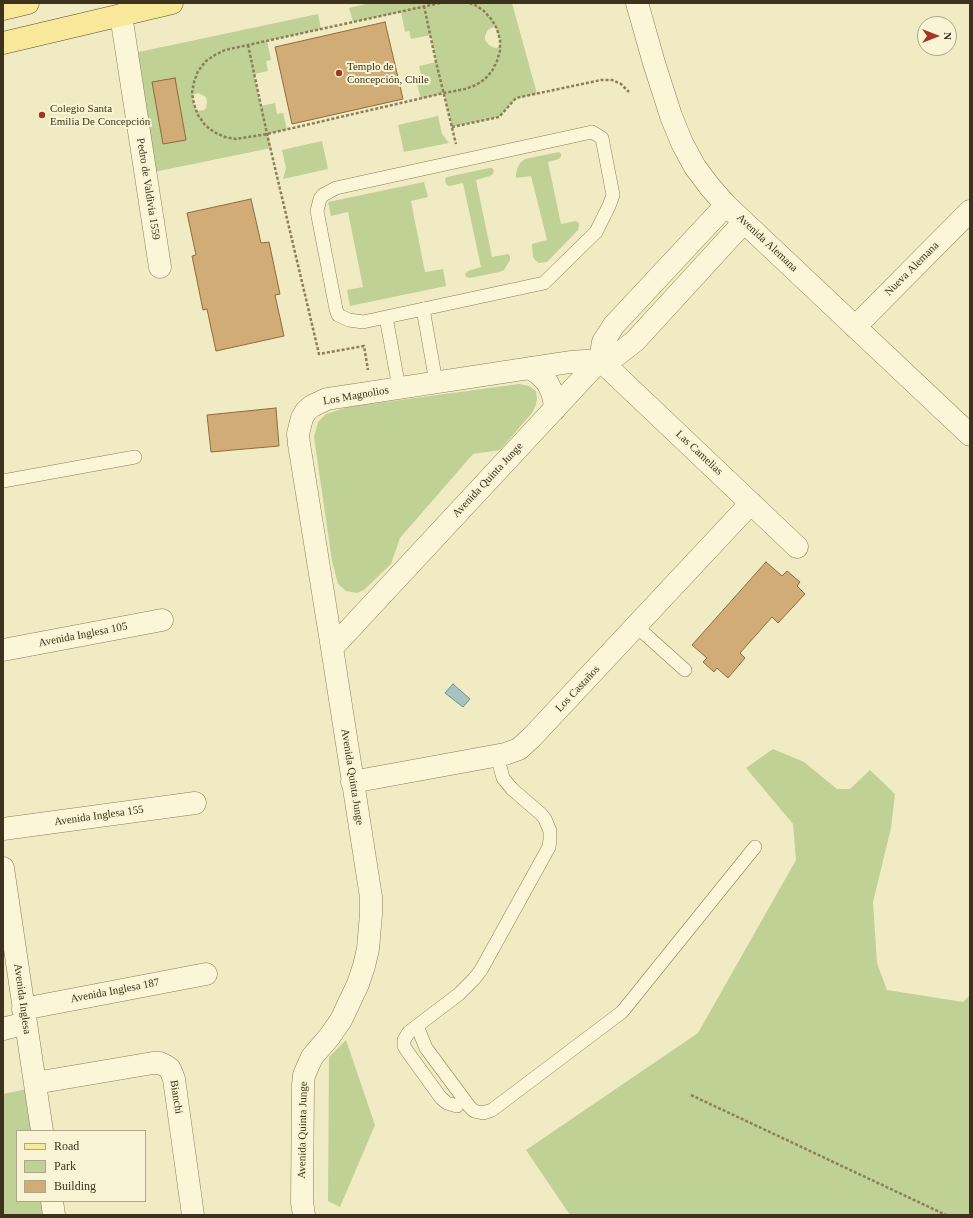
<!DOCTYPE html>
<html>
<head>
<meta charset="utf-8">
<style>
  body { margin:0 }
  #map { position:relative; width:973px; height:1218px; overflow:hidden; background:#f1ebc3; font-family:Georgia,serif }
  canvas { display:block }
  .frame { position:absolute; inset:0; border:4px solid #3c321e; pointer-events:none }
  .legend { position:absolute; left:16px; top:1130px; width:130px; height:72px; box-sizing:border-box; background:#f8f4d4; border:1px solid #ada68b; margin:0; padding:5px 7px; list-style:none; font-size:12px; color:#3c321e }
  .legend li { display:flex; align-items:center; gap:8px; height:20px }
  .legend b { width:20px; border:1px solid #ada68b }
  .north { position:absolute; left:917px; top:16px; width:40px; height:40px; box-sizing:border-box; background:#f8f4d4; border:1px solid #ada68b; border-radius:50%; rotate:90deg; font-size:11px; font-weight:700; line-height:16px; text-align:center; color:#3c321e }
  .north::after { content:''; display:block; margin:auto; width:14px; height:18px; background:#a13824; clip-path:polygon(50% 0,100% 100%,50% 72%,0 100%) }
</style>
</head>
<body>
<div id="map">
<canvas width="973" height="1218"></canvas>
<div class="frame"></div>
<ul class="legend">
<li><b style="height:5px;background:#f7e999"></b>Road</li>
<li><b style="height:11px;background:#c0d196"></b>Park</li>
<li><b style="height:11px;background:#d2ac77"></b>Building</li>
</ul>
<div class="north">N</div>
</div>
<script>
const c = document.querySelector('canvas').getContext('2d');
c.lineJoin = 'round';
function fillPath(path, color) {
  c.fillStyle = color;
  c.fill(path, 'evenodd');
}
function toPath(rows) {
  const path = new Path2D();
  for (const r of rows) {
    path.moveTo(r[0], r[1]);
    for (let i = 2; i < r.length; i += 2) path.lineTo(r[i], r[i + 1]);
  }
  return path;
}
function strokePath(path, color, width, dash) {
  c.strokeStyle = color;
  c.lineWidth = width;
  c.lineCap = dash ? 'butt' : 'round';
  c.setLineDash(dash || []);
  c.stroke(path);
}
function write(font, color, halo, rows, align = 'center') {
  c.font = font + ' Georgia,serif';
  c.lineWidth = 4;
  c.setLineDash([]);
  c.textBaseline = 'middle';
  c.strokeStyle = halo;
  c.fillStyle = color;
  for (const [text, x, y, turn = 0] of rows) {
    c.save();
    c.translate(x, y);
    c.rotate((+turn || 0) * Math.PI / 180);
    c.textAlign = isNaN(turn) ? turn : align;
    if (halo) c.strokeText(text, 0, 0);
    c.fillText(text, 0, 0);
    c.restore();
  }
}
fillPath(toPath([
  [370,3,512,3,537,94,516,98,499,117,452,127,444,93,421,99,416,80,422,78,419,66,436,62,431,35,411,39,409,31,405,32,401,12,353,22,349,8],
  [495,26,500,40,500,47,495,48,489,45,485,40,485,36,488,30],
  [318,14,321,29,267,41,271,60,266,61,268,71,254,74,261,106,275,103,277,114,283,113,287,129,268,134,271,148,154,172,134,53],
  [198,93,206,97,207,102,206,108,204,110,198,111,196,111,194,104,193,95],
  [438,116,442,134,449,143,404,152,398,125],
  [322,141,328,169,283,179,286,168,282,150],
  [559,152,561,154,561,157,559,159,548,162,561,224,576,221,579,223,579,226,578,230,547,262,539,263,536,261,533,257,532,244,547,240,531,176,516,178,516,175,517,169,520,163,525,159],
  [489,168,492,168,494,171,493,174,490,176,476,180,492,257,508,254,510,256,510,260,504,270,499,272,470,278,466,277,465,274,468,271,481,267,463,183,449,186,446,184,445,179,447,177],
  [424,182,428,197,411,201,425,272,443,269,446,286,350,306,347,290,363,287,348,212,331,216,328,202],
  [519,384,529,386,536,391,537,399,536,405,532,413,500,450,473,454,400,538,391,564,364,590,357,593,346,591,338,584,332,561,314,437,318,422,326,414,348,407],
  [773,749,804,762,837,789,850,789,870,770,895,794,891,828,873,902,877,963,887,990,963,1002,970,995,970,1215,570,1215,526,1150,698,1033,796,860,793,824,746,768],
  [346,1040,375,1125,340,1207,328,1201,329,1057],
  [27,1089,32,1131,17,1131,17,1201,41,1201,43,1215,3,1215,3,1094]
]), '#c0d196');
const water = toPath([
  [453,684,470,699,463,707,445,693,453,684]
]);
fillPath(water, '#a6c4c0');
strokePath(water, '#6b9390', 1);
const building = toPath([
  [385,22,403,99,292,124,275,47,385,22],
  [175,78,186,140,163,144,152,82,175,78],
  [251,199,261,243,269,242,280,294,275,295,284,336,216,351,207,309,203,310,192,256,196,255,187,213,251,199],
  [276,408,279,446,211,452,207,415,276,408],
  [766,562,782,576,787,571,800,582,797,586,805,594,778,623,772,617,740,653,745,658,728,678,717,668,714,672,703,662,707,658,692,645,766,562]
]);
fillPath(building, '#d2ac77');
strokePath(building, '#8e6b3c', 1);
const lane = toPath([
  [592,132,602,138,613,195,609,206,596,232,544,283,363,322,349,320,338,315,336,309,317,211,320,199,323,195,336,188,592,132],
  [423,309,436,382],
  [386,317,399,388],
  [3,481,135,457],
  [636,626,685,670],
  [417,1026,426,1048,469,1106,474,1111,483,1113,492,1110,622,1012,755,847],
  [457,1106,447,1103,441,1098,407,1051,404,1046,404,1040,409,1032,459,994,474,979,481,970,549,847,550,839,550,831,545,819,541,814,512,789,503,778,497,755]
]);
const street = toPath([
  [637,3,654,63,671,116,682,143,695,167,710,187,726,205,970,435],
  [121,15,160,267],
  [855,327,970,211],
  [600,360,797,547],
  [530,368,539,374,547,382,552,392,554,400,555,409],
  [332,648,600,360,603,342,614,325,726,205],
  [3,650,162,620],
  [352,782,505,754,519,749,532,737,751,503],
  [3,829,195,803],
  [3,868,42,1131],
  [23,1009,206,974],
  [3,1029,26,1023],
  [35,1083,153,1063,160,1063,166,1066,170,1069,174,1079,193,1215],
  [52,1201,54,1215],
  [304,1215,302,1202,303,1085,304,1075,312,1057,330,1036,341,1020,358,984,364,966,368,949,371,914,371,897,332,648,299,444,298,434,302,418,306,411,312,406,327,399,570,362,600,360,608,359,617,355,635,341,744,222]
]);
const primary = toPath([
  [3,9,28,3],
  [3,43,172,3]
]);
strokePath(lane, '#8d7d58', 14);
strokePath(street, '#8d7d58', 23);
strokePath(primary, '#5b4a2d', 23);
strokePath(toPath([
  [440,3,225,50,215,55,206,61,198,71,194,82,192,93,194,104,198,115,205,125,214,132,225,137,236,139,267,134,444,93,465,89,476,85,485,79,492,71,497,61,500,51,500,40,497,29,492,20,484,11,475,5,469,3],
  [424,6,436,62,456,144],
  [248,45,267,134,319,354,364,346,368,370],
  [452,127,499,117,516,98,601,80,612,80,621,84,629,92],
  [691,1095,946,1215]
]), '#8d7d58', 2.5, [3, 2]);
strokePath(lane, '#fbf6d8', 13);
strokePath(street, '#fbf6d8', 22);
strokePath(primary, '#f7e999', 22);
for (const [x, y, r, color] of [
  [339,73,4,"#a13824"],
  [42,115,4,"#a13824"]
]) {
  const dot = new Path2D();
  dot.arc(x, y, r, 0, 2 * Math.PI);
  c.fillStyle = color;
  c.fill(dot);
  strokePath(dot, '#f8f4d4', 1.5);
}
write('11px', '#3c321e', '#f8f4d4', [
  ["Templo de",347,67],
  ["Concepción, Chile",347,80],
  ["Colegio Santa",50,109],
  ["Emilia De Concepción",50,122]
], 'left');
write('11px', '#3c321e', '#f8f4d4', [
  ["Pedro de Valdivia 1559",148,189,81],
  ["Avenida Alemana",767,243,43],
  ["Nueva Alemana",912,269,-45],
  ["Los Magnolios",356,396,-10],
  ["Las Camelias",699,453,43],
  ["Avenida Quinta Junge",488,480,-47],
  ["Avenida Inglesa 105",83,635,-11],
  ["Los Castaños",578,689,-47],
  ["Avenida Quinta Junge",352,777,81],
  ["Avenida Inglesa 155",99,816,-8],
  ["Avenida Inglesa 187",115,991,-11],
  ["Avenida Inglesa",22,999,82],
  ["Bianchi",176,1097,81],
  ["Avenida Quinta Junge",303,1130,-89]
]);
</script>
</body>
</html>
